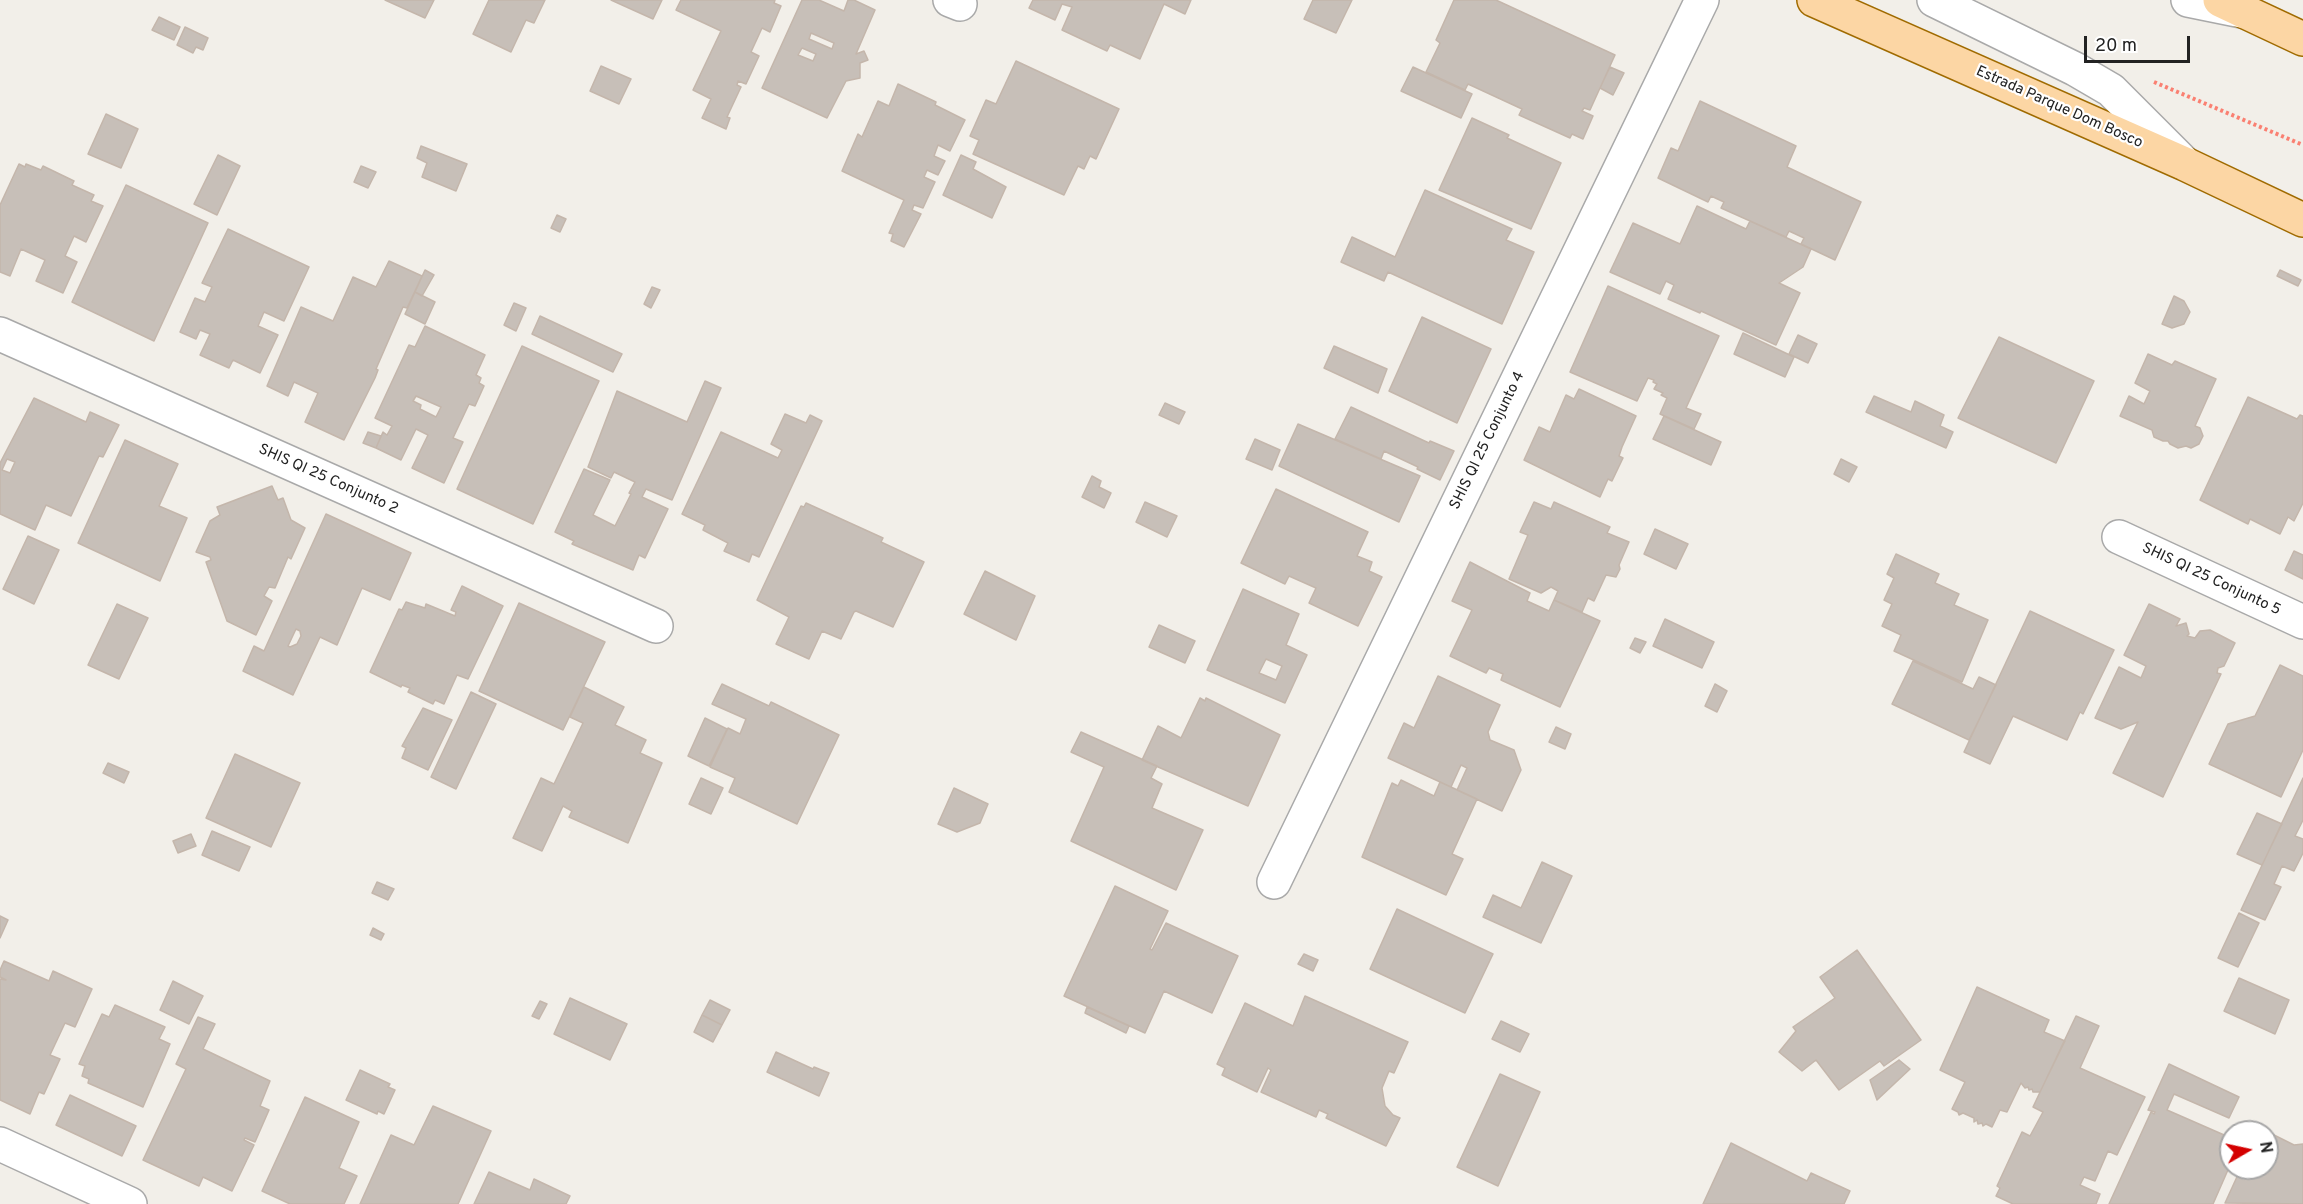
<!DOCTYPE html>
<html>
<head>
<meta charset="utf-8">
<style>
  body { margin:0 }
  #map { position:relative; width:2303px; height:1204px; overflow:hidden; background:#f2efe9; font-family:Overpass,sans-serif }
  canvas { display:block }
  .north { position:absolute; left:2219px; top:1120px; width:60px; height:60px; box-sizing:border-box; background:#fff; border:2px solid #a7a7a7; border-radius:50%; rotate:81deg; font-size:16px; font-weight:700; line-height:24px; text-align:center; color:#222 }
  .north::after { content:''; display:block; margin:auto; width:21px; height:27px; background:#d40000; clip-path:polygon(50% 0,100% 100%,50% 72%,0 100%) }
  .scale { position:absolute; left:2084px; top:36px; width:106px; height:27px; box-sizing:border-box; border:3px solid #222; border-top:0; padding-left:8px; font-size:18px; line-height:21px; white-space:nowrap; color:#222; -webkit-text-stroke:4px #fff; paint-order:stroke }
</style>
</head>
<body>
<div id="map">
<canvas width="2303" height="1204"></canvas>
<div class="north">N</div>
<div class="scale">20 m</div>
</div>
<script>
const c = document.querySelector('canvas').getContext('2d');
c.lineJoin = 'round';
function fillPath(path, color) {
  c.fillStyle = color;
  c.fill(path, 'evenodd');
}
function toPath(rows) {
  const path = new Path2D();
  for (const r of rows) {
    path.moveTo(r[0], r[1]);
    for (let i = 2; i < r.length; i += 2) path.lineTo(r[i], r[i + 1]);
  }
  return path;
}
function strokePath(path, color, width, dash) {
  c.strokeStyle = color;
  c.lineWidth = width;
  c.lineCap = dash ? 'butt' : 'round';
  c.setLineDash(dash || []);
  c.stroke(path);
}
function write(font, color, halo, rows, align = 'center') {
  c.font = font + ' Overpass,sans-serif';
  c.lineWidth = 4.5;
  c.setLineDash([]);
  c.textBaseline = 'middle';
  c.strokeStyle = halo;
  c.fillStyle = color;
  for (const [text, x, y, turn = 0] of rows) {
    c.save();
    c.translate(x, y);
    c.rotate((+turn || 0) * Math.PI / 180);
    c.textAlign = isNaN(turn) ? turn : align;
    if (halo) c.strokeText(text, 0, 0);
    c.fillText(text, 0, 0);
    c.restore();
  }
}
const building = toPath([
  [385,0,434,0,425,18,385,0],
  [489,0,545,0,534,23,526,20,511,52,473,34,489,0],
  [611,0,662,0,653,19,611,0],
  [681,0,775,0,774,3,781,6,770,32,762,28,757,39,751,52,759,56,746,84,738,81,737,85,741,87,727,117,730,118,726,129,702,118,711,99,693,90,721,31,676,10,681,0],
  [802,0,819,0,844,11,848,0,854,0,875,10,856,54,864,51,868,60,860,63,860,78,846,81,827,118,762,88,802,0],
  [811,33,834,43,832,49,809,39,811,33],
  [802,48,816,54,813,61,798,55,802,48],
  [1033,0,1191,0,1185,14,1164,4,1140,59,1110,45,1107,51,1062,30,1072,7,1062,4,1055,20,1029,8,1033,0],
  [1313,0,1352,0,1336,33,1304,19,1313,0],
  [1454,0,1496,0,1615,55,1590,110,1584,108,1582,111,1593,116,1583,139,1572,134,1570,138,1519,115,1522,109,1468,84,1465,90,1426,72,1440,43,1436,40,1454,0],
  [159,17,180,27,174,40,152,30,159,17],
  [185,27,208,38,203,50,196,47,193,53,177,45,185,27],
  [1016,61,1119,109,1096,159,1090,156,1084,169,1078,166,1064,195,973,154,979,140,970,136,986,100,996,104,1016,61],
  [601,66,631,79,619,104,590,91,601,66],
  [1413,67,1472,94,1461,118,1401,91,1413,67],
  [1610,67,1624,73,1613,95,1600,88,1610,67],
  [898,84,936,102,935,105,965,120,950,151,938,145,934,156,945,161,938,175,927,170,924,177,935,182,923,208,914,205,912,210,921,214,904,247,891,241,893,234,889,233,904,200,842,171,858,134,862,137,878,101,889,106,898,84],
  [1700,101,1796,146,1787,167,1861,202,1835,260,1801,244,1804,238,1789,231,1786,237,1721,208,1724,202,1711,196,1708,202,1658,178,1671,148,1678,151,1700,101],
  [106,114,138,129,121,168,88,154,106,114],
  [1472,118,1509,135,1507,138,1561,163,1531,229,1439,190,1472,118],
  [421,146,467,164,456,191,422,177,427,163,417,158,421,146],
  [218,155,240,166,217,215,194,204,218,155],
  [961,155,976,162,973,169,1006,187,992,218,943,195,961,155],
  [19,164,25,167,26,164,41,170,43,166,74,181,72,185,94,195,91,201,103,206,86,242,74,236,65,256,77,262,63,293,36,281,45,260,21,249,10,276,0,272,0,205,19,164],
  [361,166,376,172,368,188,354,182,361,166],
  [126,185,208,223,154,341,72,302,126,185],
  [1425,190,1512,229,1506,240,1534,252,1502,324,1388,272,1384,281,1341,262,1352,237,1395,257,1425,190],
  [1697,206,1746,229,1750,221,1811,249,1803,267,1779,283,1800,293,1776,345,1701,311,1700,313,1668,299,1674,285,1666,281,1660,294,1610,272,1633,223,1680,244,1697,206],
  [557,215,566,219,560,232,551,228,557,215],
  [228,229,309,267,284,321,264,312,258,326,278,335,260,373,233,360,229,368,200,355,210,334,200,330,196,339,180,332,195,298,205,302,212,287,202,283,228,229],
  [389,261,422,276,407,308,403,307,376,369,378,370,375,378,344,440,305,422,318,393,294,382,288,396,267,386,301,307,333,321,353,277,376,287,389,261],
  [425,270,434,275,422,296,415,292,425,270],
  [2280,270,2301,280,2298,286,2277,276,2280,270],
  [1608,286,1719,336,1686,408,1701,414,1694,429,1660,414,1667,398,1661,395,1663,393,1654,389,1657,384,1653,382,1654,380,1648,378,1637,401,1570,372,1608,286],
  [652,287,660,290,651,308,644,304,652,287],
  [415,292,435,302,425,324,405,314,415,292],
  [2174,296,2184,301,2190,312,2184,324,2172,328,2162,324,2174,296],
  [514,303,526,308,516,331,504,325,514,303],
  [540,316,622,354,613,372,532,334,540,316],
  [1422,317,1491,349,1457,423,1389,391,1422,317],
  [425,326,485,355,476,375,481,378,479,383,484,386,475,406,469,404,453,438,463,442,444,483,412,468,428,435,416,429,401,460,376,448,383,432,387,435,392,426,375,418,409,345,415,347,425,326],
  [416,396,441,407,436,417,420,409,421,405,413,401,416,396],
  [1743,333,1794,357,1785,377,1734,354,1743,333],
  [1798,335,1817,344,1808,363,1789,354,1798,335],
  [1999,337,2094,381,2056,463,1958,418,1999,337],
  [522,346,599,381,533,524,457,489,522,346],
  [1334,346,1387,369,1378,393,1324,368,1334,346],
  [2148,354,2172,365,2175,361,2216,379,2195,426,2200,428,2203,436,2199,444,2191,448,2186,446,2178,448,2170,444,2168,441,2163,441,2154,437,2152,430,2120,416,2129,396,2144,404,2150,391,2135,383,2148,354],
  [705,381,721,388,672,500,646,489,642,497,668,509,645,558,639,555,633,570,572,544,574,541,555,532,584,469,610,480,593,515,615,526,631,494,629,493,635,482,614,472,611,478,588,467,617,391,687,422,705,381],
  [1579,389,1636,416,1622,447,1619,456,1623,458,1612,481,1608,479,1600,497,1524,460,1539,427,1550,432,1566,395,1574,399,1579,389],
  [1874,396,1911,412,1915,401,1944,415,1940,426,1953,432,1946,448,1866,412,1874,396],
  [2248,397,2297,419,2300,415,2303,416,2303,503,2294,521,2288,517,2280,534,2250,519,2248,524,2200,500,2248,397],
  [34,398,86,422,90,412,119,425,103,457,99,456,71,516,46,505,35,530,0,514,0,463,34,398],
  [7,459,15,462,10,473,2,470,7,459],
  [1165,403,1185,412,1179,424,1159,415,1165,403],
  [1351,407,1429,443,1430,441,1454,451,1440,480,1417,469,1418,467,1384,451,1381,459,1335,439,1351,407],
  [785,414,806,423,810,415,822,421,759,557,752,554,749,562,724,551,728,543,703,530,705,525,682,514,721,432,778,458,782,450,771,444,785,414],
  [1664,416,1721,442,1711,465,1653,439,1664,416],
  [1298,424,1420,476,1399,522,1279,466,1298,424],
  [368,432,381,436,376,448,363,443,368,432],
  [1255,439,1280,450,1272,470,1246,459,1255,439],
  [125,440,178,464,159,506,187,518,160,581,78,543,125,440],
  [1841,459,1857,467,1849,482,1834,474,1841,459],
  [1092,476,1101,481,1099,487,1111,493,1104,508,1082,497,1092,476],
  [272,486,278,500,283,498,291,520,305,528,291,559,288,557,275,588,269,587,264,596,272,601,256,635,227,621,206,562,211,560,210,557,196,552,210,521,220,515,217,507,272,486],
  [1276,489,1368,532,1357,556,1372,562,1369,571,1382,577,1358,626,1309,603,1316,588,1289,576,1285,584,1241,563,1276,489],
  [1145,502,1177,516,1167,537,1136,522,1145,502],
  [1534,502,1551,509,1554,502,1610,527,1607,533,1629,542,1619,565,1620,569,1616,577,1606,575,1594,601,1588,598,1582,612,1554,600,1558,591,1551,587,1541,593,1509,579,1528,535,1520,532,1534,502],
  [806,503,883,538,881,542,924,562,893,627,856,611,854,612,841,639,822,631,809,659,776,644,789,617,757,600,801,506,804,507,806,503],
  [326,514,411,553,390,600,362,588,337,645,320,637,293,695,243,671,254,646,264,651,326,514],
  [296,629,300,631,301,636,297,644,290,647,288,646,296,629],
  [1655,529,1688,544,1676,569,1644,554,1655,529],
  [28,536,59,550,34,604,3,589,28,536],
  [2294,551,2303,555,2303,579,2285,570,2294,551],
  [1896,554,1939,574,1935,583,1959,594,1954,605,1988,620,1962,682,1894,651,1901,635,1882,626,1892,604,1884,600,1894,578,1887,574,1896,554],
  [1470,562,1530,593,1527,601,1549,611,1554,600,1600,621,1560,707,1501,680,1503,674,1489,668,1486,673,1450,656,1472,610,1452,601,1470,562],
  [985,571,1035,596,1016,640,964,614,985,571],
  [462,586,503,606,468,679,457,675,444,704,435,700,433,704,408,692,410,688,402,685,401,687,370,672,399,609,402,610,406,602,425,608,426,604,455,616,456,612,451,610,462,586],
  [1243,589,1299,614,1286,645,1307,655,1285,703,1207,670,1243,589],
  [1266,659,1282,666,1276,680,1259,673,1266,659],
  [519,603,605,642,563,730,479,691,519,603],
  [117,604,148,618,119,679,88,665,117,604],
  [2149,604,2180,619,2176,626,2186,623,2189,634,2187,636,2195,638,2200,631,2210,630,2235,643,2224,666,2218,668,2217,673,2221,674,2163,797,2113,773,2138,722,2121,729,2095,718,2119,667,2141,678,2146,666,2124,655,2149,604],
  [2030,611,2114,650,2083,714,2080,712,2067,740,2013,716,1990,764,1964,752,2030,611],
  [1665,619,1714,642,1702,668,1653,646,1665,619],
  [1159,625,1195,641,1185,663,1149,647,1159,625],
  [1635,638,1646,642,1640,653,1630,648,1635,638],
  [1913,661,1973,689,1979,677,1996,685,1969,740,1892,704,1913,661],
  [2280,665,2303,676,2303,750,2281,797,2209,764,2228,724,2255,716,2280,665],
  [1438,676,1500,705,1488,732,1490,740,1514,750,1521,770,1502,811,1457,790,1467,768,1461,765,1451,787,1388,758,1404,723,1414,728,1438,676],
  [722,684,769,706,771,702,839,735,797,824,729,792,735,778,710,767,728,728,740,734,746,719,712,704,722,684],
  [1715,684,1727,691,1717,712,1705,706,1715,684],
  [584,687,624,707,615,725,646,740,640,753,662,763,628,843,569,817,572,811,563,806,542,851,513,838,541,778,554,784,583,723,570,717,584,687],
  [471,692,496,704,456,789,431,777,471,692],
  [1200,698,1205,701,1206,698,1280,735,1248,806,1142,760,1158,726,1181,738,1200,698],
  [423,708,452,720,428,770,402,758,406,748,402,746,423,708],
  [705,718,727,729,709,766,688,756,705,718],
  [1556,727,1571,734,1565,749,1549,742,1556,727],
  [1081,732,1157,766,1151,778,1162,784,1152,808,1203,830,1176,890,1071,841,1104,767,1071,752,1081,732],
  [235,754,300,783,271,847,206,818,235,754],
  [108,763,129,772,124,783,103,773,108,763],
  [701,778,723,788,711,814,689,804,701,778],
  [2303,778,2303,820,2295,836,2303,839,2303,853,2294,871,2282,866,2274,884,2281,887,2265,920,2241,910,2303,778],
  [1401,780,1434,796,1440,782,1477,799,1452,854,1463,859,1446,895,1362,857,1392,783,1398,786,1401,780],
  [954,788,988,804,980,823,957,832,938,824,954,788],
  [2257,813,2282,824,2262,865,2237,854,2257,813],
  [212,831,250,847,239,871,202,855,212,831],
  [191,834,196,846,178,853,173,841,191,834],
  [1542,862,1572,876,1541,943,1483,917,1493,895,1521,908,1542,862],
  [377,882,394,889,388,900,372,893,377,882],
  [1115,886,1168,911,1150,949,1152,950,1166,923,1238,956,1212,1013,1164,991,1145,1033,1064,996,1115,886],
  [1397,909,1493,954,1465,1013,1370,969,1397,909],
  [2239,913,2259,923,2238,967,2218,958,2239,913],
  [0,916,8,920,0,938,0,916],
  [373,928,384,934,381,940,370,935,373,928],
  [1857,950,1921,1040,1884,1066,1880,1061,1839,1090,1816,1060,1802,1071,1779,1052,1796,1031,1793,1027,1835,998,1820,977,1857,950],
  [1304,954,1318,960,1313,971,1298,964,1304,954],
  [4,961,49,981,53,971,92,989,75,1027,65,1023,50,1055,60,1059,44,1094,39,1092,30,1114,0,1100,0,979,6,980,0,977,0,970,4,961],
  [2239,978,2289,1000,2275,1034,2224,1011,2239,978],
  [173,981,203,996,189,1024,160,1010,173,981],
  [1977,987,2049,1020,2044,1032,2065,1041,2040,1092,2033,1092,2032,1089,2029,1090,2028,1087,2025,1088,2021,1083,2007,1112,2000,1110,1992,1127,1986,1124,1983,1126,1982,1123,1978,1124,1977,1120,1974,1122,1974,1118,1963,1113,1959,1115,1958,1112,1952,1109,1965,1082,1940,1070,1977,987],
  [1305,996,1408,1042,1394,1073,1389,1071,1382,1088,1385,1106,1393,1115,1400,1118,1386,1146,1326,1118,1328,1114,1319,1110,1316,1117,1261,1092,1271,1070,1268,1068,1257,1092,1222,1075,1225,1068,1217,1064,1245,1003,1293,1026,1305,996],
  [570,998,627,1024,610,1060,554,1034,570,998],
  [710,1000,730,1010,722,1025,702,1015,710,1000],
  [540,1001,547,1004,539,1019,532,1016,540,1001],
  [115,1005,165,1027,159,1039,170,1044,143,1107,88,1083,89,1079,82,1076,85,1066,79,1064,102,1014,109,1017,115,1005],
  [1087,1007,1129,1026,1126,1033,1085,1013,1087,1007],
  [702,1015,722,1025,713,1042,694,1032,702,1015],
  [2076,1016,2099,1026,2080,1068,2145,1097,2117,1155,2108,1151,2095,1181,2084,1177,2080,1185,2100,1194,2096,1204,2013,1204,1996,1196,2000,1188,1997,1186,2022,1132,2030,1136,2043,1112,2033,1107,2076,1016],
  [198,1017,215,1024,203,1049,270,1081,260,1106,269,1110,255,1142,245,1138,244,1140,254,1145,232,1191,203,1177,199,1186,143,1160,186,1069,176,1064,198,1017],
  [1501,1021,1529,1034,1520,1052,1492,1039,1501,1021],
  [776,1052,813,1069,814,1067,829,1073,819,1096,767,1072,776,1052],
  [1899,1060,1910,1069,1877,1100,1870,1080,1899,1060],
  [2169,1064,2239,1097,2229,1118,2174,1094,2167,1110,2231,1138,2231,1163,2213,1204,2109,1204,2151,1112,2154,1114,2155,1112,2148,1110,2169,1064],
  [360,1070,390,1084,388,1087,395,1090,384,1114,378,1111,377,1114,346,1100,360,1070],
  [1500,1074,1540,1092,1498,1186,1457,1167,1500,1074],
  [70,1095,136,1126,122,1156,56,1125,70,1095],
  [305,1097,359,1122,339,1168,357,1176,344,1204,290,1204,262,1191,305,1097],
  [433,1106,491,1131,458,1204,360,1204,391,1135,414,1145,433,1106],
  [2272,1134,2294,1145,2303,1144,2303,1204,2225,1203,2241,1168,2267,1168,2267,1145,2272,1134],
  [1731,1143,1807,1181,1811,1173,1850,1191,1844,1204,1703,1204,1731,1143],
  [489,1172,530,1190,534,1179,570,1196,566,1204,474,1204,489,1172]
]);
fillPath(building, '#c7bfb8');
strokePath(building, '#c4b6ab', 1.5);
const minor = toPath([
  [950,0,960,4],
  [1934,0,2075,69,2111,90,2184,163],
  [2188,0,2247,12],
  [0,334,656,626],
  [2119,537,2303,622],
  [1274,882,1702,0],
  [0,1144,130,1204]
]);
const major = toPath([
  [1814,0,2185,164,2303,220],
  [2220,0,2303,39]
]);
strokePath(minor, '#a9a9a9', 36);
strokePath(major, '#a06b00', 36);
strokePath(toPath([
  [2154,82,2303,145]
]), '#fa8072', 4, [3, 3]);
strokePath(minor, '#fff', 33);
strokePath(major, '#fcd6a4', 33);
write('15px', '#222', '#fff', [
  ["Estrada Parque Dom Bosco",2059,108,24],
  ["SHIS QI 25 Conjunto 4",1488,441,-64],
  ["SHIS QI 25 Conjunto 2",328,480,24],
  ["SHIS QI 25 Conjunto 5",2211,580,25]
]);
</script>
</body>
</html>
